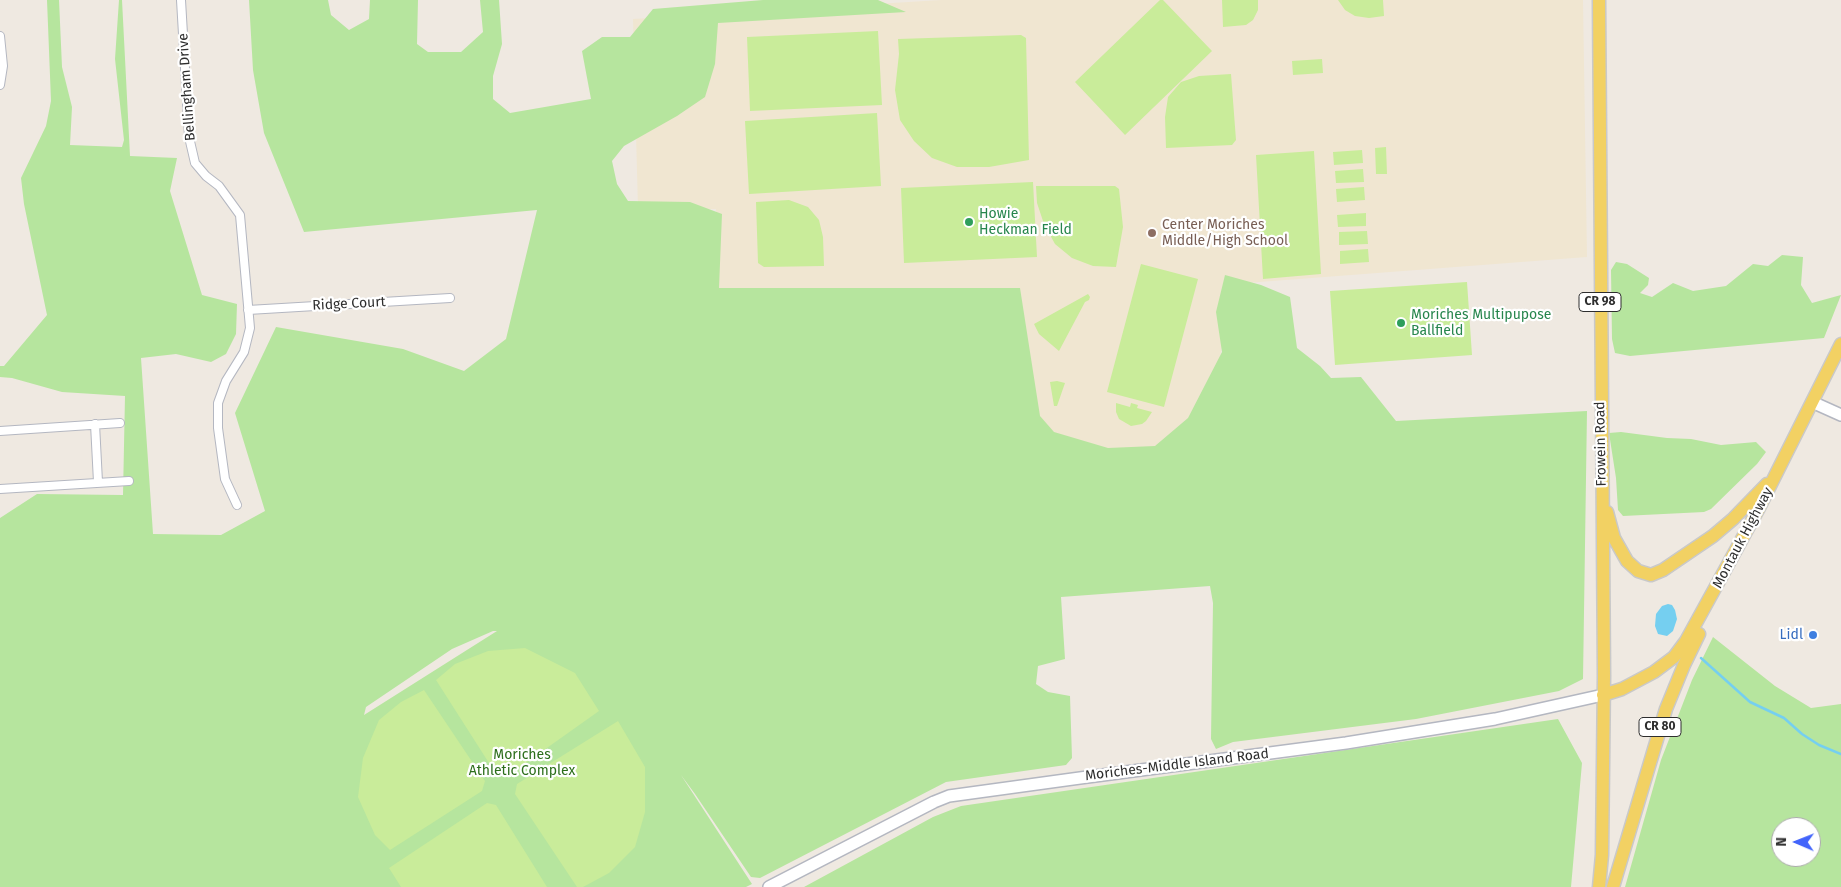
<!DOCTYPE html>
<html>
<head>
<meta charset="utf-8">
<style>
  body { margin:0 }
  #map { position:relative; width:1841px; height:887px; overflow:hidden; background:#efe9e1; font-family:"Fira Sans",sans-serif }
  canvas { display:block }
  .north { position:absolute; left:1771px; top:817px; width:50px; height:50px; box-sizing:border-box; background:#fff; border:1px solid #ababab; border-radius:50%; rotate:271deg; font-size:14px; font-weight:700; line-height:20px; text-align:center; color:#2e2e2e }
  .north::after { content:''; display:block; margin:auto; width:18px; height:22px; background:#4264fb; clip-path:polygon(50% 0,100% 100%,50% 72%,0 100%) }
</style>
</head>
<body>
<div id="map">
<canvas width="1841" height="887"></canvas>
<div class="north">N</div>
</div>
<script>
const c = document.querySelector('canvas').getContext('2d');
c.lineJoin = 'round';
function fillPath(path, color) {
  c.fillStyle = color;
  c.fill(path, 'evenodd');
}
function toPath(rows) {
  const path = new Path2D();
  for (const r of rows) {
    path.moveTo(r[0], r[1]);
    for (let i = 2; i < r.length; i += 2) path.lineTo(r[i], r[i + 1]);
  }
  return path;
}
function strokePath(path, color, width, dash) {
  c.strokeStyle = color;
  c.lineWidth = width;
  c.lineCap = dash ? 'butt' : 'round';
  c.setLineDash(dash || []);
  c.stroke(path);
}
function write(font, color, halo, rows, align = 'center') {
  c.font = font + ' "Fira Sans",sans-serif';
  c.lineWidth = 4.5;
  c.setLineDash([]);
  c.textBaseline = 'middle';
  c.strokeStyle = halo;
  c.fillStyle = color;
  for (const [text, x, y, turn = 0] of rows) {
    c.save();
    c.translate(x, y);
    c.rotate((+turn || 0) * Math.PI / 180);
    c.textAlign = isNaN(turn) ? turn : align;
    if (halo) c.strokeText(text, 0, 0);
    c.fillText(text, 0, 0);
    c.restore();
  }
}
fillPath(toPath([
  [941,0,1583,0,1587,257,1233,284,1204,448,1031,456,719,300,716,209,638,209,633,19]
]), '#f0e6d1');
fillPath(toPath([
  [47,0,59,0,62,67,72,107,70,145,122,147,124,140,115,59,119,0,122,0,130,156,177,158,170,191,202,295,237,304,236,334,226,354,211,362,176,354,141,358,153,534,221,535,265,511,235,413,276,327,403,349,464,371,506,339,537,210,304,232,264,133,253,70,249,0,328,0,331,15,349,30,369,19,370,0,418,0,417,44,428,52,461,52,483,32,480,0,499,0,502,44,493,76,493,99,510,113,591,99,582,51,602,37,630,37,653,9,763,0,878,0,906,12,718,23,715,64,705,97,677,116,624,146,612,161,617,184,628,201,690,202,722,214,719,288,1020,288,1040,416,1054,432,1108,448,1155,446,1188,418,1222,352,1216,312,1225,275,1261,285,1290,297,1297,348,1320,366,1331,378,1361,377,1396,421,1587,411,1583,679,1559,691,1416,719,1233,742,1216,749,1211,739,1213,603,1210,586,1061,597,1065,659,1038,666,1036,684,1048,692,1070,696,1072,758,1066,765,946,782,760,878,751,877,695,794,681,775,752,884,746,887,0,887,0,518,37,494,123,495,125,396,62,392,12,378,0,377,0,366,4,366,47,315,24,204,21,178,46,126,51,101],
  [493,631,497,631,364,715,366,707,452,649],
  [1782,255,1803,257,1801,285,1812,303,1841,295,1824,338,1630,356,1615,353,1612,339,1611,270,1616,262,1627,264,1649,278,1648,285,1640,293,1652,297,1673,283,1693,291,1726,286,1753,264,1768,266],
  [1621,432,1667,438,1691,439,1721,445,1756,442,1766,452,1757,464,1711,509,1704,512,1623,516,1618,510,1616,478,1609,433],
  [1713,637,1775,686,1811,708,1841,704,1841,887,1625,887,1661,760,1692,680],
  [1781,827,1811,827,1811,857,1781,857],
  [1558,719,1582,763,1571,887,804,887,933,817,961,806]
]), '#b6e59e');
fillPath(toPath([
  [1160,0,1163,0,1212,51,1125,135,1075,82],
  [1222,0,1258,0,1258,10,1253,20,1246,25,1223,27],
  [1338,0,1383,0,1384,16,1369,18,1355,16,1345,10],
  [878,31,882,105,750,111,747,37],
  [1021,35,1026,38,1029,160,989,167,957,167,932,158,914,141,900,120,895,90,899,54,898,39],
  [1322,59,1323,73,1293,75,1292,61],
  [1231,74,1236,140,1232,145,1166,148,1165,117,1168,97,1181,82,1199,76],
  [877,113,881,186,749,194,745,121],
  [1386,147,1387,174,1376,174,1375,148],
  [1362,150,1363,163,1334,165,1333,152],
  [1314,151,1321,274,1263,279,1256,155],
  [1363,169,1364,182,1336,183,1335,171],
  [1033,182,1037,257,904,263,901,188],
  [1036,186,1115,186,1119,189,1123,227,1116,267,1093,266,1072,258,1055,244,1044,224,1037,203],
  [1364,187,1365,200,1337,202,1336,189],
  [789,200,808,207,819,220,823,237,824,266,764,267,758,263,756,202],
  [1366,213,1366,226,1338,227,1337,215],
  [1367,231,1368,244,1339,245,1339,232],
  [1368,249,1369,262,1340,264,1340,251],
  [1141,264,1198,279,1164,407,1107,392],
  [1467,282,1472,355,1335,365,1330,291],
  [1088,294,1090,297,1089,300,1085,302,1059,351,1039,334,1034,324],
  [1057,381,1065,383,1057,406,1054,406,1050,382],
  [1116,403,1130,407,1131,403,1138,405,1137,408,1152,412,1146,421,1142,424,1131,426,1119,419,1116,412],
  [525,648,575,673,599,711,506,777,496,774,436,680,455,664,488,651],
  [424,690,485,781,482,791,390,850,375,835,358,797,363,758,379,720,401,702],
  [618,721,645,767,645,812,635,847,609,873,583,887,577,887,515,794,517,784],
  [487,803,496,805,547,887,401,887,389,868]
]), '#c9ec9a');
fillPath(toPath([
  [1668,604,1672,605,1675,610,1677,619,1673,631,1667,636,1658,634,1655,626,1656,614,1662,606]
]), '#75cff0');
strokePath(toPath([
  [1701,658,1750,702,1784,718,1802,734,1819,745,1841,754]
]), '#75cff0', 2.5);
const street = toPath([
  [181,0,189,137,195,163,206,176,219,186,240,215,250,328,244,352,226,381,218,403,218,428,225,479,237,505],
  [0,36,3,66,0,85],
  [248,310,450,298],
  [95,424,98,482],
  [0,431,120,423],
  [0,489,129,481]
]);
const secondary = toPath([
  [1812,402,1841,415],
  [769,887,934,802,949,796,1080,778,1346,743,1495,719,1603,695]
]);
const primary = toPath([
  [1599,0,1604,675,1602,855,1599,887],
  [1607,512,1614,538,1627,561,1638,571,1651,575,1663,570,1713,536,1733,519,1767,484],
  [1603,695,1622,689,1654,672,1674,657,1686,641,1759,508,1841,344],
  [1613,887,1666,709,1684,665,1699,634]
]);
strokePath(street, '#b4b7c1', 10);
strokePath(secondary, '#b4b7c1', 14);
strokePath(primary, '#c9c9c9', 15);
strokePath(street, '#fff', 8);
strokePath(secondary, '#fff', 11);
strokePath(primary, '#f2d163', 12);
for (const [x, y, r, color] of [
  [969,222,5,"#2e9e5b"],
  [1152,233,5,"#8d6e63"],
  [1401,323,5,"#2e9e5b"],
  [1813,635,5,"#3f7fe0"]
]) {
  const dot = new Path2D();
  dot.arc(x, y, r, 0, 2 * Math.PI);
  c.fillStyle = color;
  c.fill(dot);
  strokePath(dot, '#fff', 2);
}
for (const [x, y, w] of [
  [1600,302,42],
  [1660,727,42]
]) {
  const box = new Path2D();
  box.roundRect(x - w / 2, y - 9.5, w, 19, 4);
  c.fillStyle = '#fff';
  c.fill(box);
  strokePath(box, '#2e2e2e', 1);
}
write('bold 12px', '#2e2e2e', null, [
  ["CR 98",1600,302],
  ["CR 80",1660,727]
]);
write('14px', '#2e2e2e', '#fff', [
  ["Bellingham Drive",187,87,-94],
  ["Ridge Court",349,304,-3],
  ["Frowein Road",1601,444,-91],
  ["Montauk Highway",1743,538,-62],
  ["Moriches-Middle Island Road",1177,765,-7]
]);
write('14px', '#27864d', '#fff', [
  ["Howie",979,214],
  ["Heckman Field",979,230],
  ["Moriches Multipupose",1411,315],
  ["Ballfield",1411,331]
], 'left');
write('14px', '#785e54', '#fff', [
  ["Center Moriches",1162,225],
  ["Middle/High School",1162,241]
], 'left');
write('14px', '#366cbe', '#fff', [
  ["Lidl",1803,635]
], 'right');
write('14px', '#2c6e1b', '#fff', [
  ["Moriches",522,755],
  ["Athletic Complex",522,771]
]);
</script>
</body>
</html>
